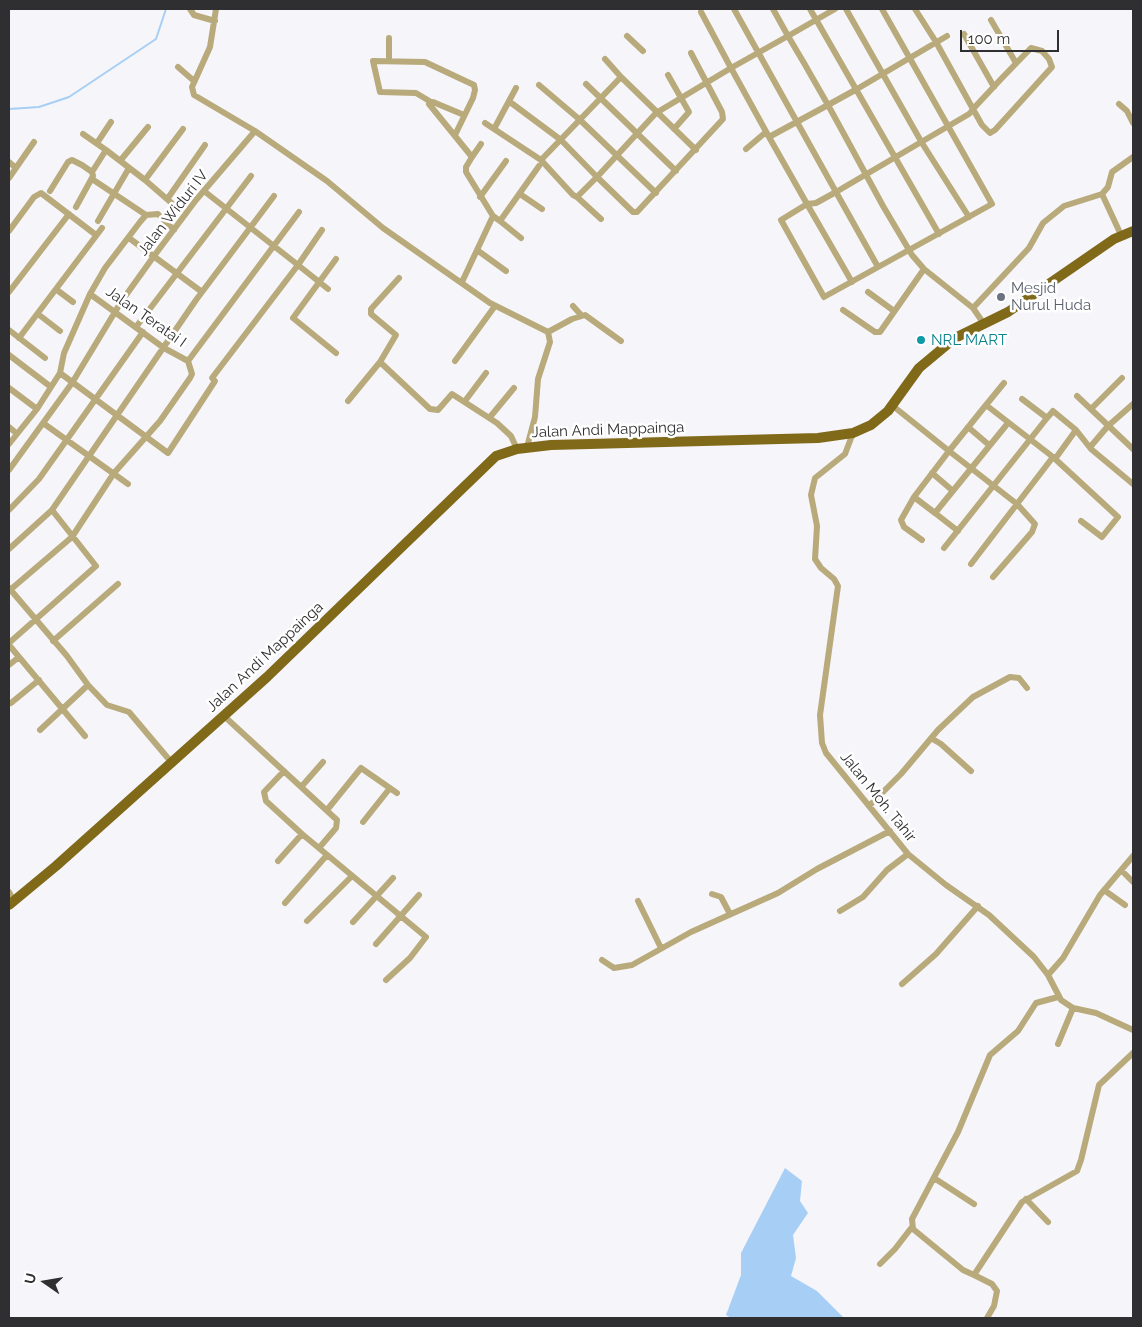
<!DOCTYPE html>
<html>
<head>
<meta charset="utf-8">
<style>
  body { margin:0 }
  #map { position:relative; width:1142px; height:1327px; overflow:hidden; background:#f6f5fa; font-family:Raleway,sans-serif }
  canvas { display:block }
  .frame { position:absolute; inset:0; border:10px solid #2f2f31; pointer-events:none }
  .north { position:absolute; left:20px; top:1257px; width:50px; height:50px; -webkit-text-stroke:4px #fff; paint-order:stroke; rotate:283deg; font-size:14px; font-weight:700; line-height:20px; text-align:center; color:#2f2f31 }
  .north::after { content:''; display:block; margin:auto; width:18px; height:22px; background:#2f2f31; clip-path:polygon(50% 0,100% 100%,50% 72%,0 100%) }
  .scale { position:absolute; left:960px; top:30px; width:99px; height:22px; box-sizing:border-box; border:2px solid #2f2f31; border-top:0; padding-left:6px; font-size:15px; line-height:18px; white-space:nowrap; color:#2f2f31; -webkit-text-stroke:4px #fff; paint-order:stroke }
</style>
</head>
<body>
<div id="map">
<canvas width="1142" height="1327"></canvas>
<div class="frame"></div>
<div class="north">U</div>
<div class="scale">100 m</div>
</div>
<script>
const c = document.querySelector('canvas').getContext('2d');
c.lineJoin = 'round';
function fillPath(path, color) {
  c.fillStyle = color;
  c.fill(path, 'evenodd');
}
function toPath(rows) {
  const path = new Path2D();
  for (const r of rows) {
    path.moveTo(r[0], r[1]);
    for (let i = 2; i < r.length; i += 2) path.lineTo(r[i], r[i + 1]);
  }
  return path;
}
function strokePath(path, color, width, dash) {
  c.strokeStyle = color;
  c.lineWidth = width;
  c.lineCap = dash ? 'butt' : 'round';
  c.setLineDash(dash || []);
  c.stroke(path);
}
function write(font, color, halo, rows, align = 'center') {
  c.font = font + ' Raleway,sans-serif';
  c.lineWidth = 5;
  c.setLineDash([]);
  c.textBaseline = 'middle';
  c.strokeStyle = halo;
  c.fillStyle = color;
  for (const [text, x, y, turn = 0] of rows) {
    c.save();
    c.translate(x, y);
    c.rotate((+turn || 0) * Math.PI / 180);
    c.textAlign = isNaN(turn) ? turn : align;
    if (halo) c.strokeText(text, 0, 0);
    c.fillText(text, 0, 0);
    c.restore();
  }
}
fillPath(toPath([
  [785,1168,802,1181,800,1201,808,1213,793,1235,796,1258,791,1276,817,1291,844,1318,731,1318,726,1315,741,1275,741,1253]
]), '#a7cff5');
strokePath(toPath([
  [9,109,39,107,69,97,156,39,166,9]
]), '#a7cff5', 2);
strokePath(toPath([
  [190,9,194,15,215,21],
  [216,9,210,47,192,87,194,95,255,131,327,181,383,228,490,303,548,332,550,342,538,379,535,417,527,447],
  [734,9,836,192,969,114,971,112,973,109,1001,79,1031,48,1042,51,1049,59,1052,67,995,130,990,133,982,125,973,109,936,42,915,9],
  [773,9,788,36,835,9],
  [810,9,939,234],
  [846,9,922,143,969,217],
  [991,20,1016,63],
  [964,34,994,87],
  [627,36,643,51],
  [947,36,857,89,828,105,769,137,731,68,788,36,804,63,828,105,845,136,883,206,912,255,924,269,973,308,984,324],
  [605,59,621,77],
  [389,61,389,38],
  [178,67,194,81],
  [668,75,689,112,674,129],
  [586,84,676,171],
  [539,85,579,119,656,193],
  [431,102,416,93,380,92,373,61,425,62,474,85,475,90,473,98,455,135],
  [510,102,561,140,597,177,656,113,731,68,701,12],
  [1119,104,1127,111,1133,123],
  [485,123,541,160,573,195,577,197,597,177,633,212,637,212,723,119,722,112,691,53],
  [494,129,516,88],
  [83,134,106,150,92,172],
  [769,137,807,204,816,203,836,192,878,267],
  [97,143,111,122],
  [746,149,766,132],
  [106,150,145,180],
  [472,157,481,144],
  [541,160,621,77,696,150],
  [120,161,148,127],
  [9,162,16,168],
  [9,178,34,142],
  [92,179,146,215],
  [50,191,68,162,72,160,82,165,92,172,93,176,76,207],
  [520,194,542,209],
  [1102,194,1108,187,1112,172,1133,157],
  [480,197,506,161],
  [577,197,601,219],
  [168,198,205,145],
  [493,216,500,221,539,166],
  [98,221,129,168],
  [166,221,175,211,175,206,145,180,183,129],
  [500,221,521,238],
  [322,230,298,265,328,289],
  [9,231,34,197,41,193,96,235],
  [129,238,202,292],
  [477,250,506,271],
  [336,259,293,318,336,353],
  [399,278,371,309,371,314,396,335,380,362,430,409,438,410,452,394,497,423,511,436,517,449],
  [462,282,493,216,466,172,466,167,472,157,429,104,433,102,464,115],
  [852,282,807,204,781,220,824,297,992,204,882,9],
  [57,290,73,302],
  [9,292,69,214],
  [868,292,894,311],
  [90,294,164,348,188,361],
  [573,306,581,315],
  [973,308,1029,248,1043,223,1064,206,1102,194,1121,235],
  [843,310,875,332,880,332,924,269],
  [38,314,60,331],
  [136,327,251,176],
  [9,330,45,358],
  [548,332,572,319,585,315,621,341],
  [19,338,102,228],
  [9,355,51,387],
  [188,361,299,212],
  [455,361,495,306],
  [60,373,168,453,215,381,212,378,298,265,204,191],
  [9,388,37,409],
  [1077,396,1133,449],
  [348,401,380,362],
  [465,401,486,373],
  [986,405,1004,383],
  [893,406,949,451,986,405,1053,457,971,564],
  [1091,409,1122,378],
  [490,417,514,388],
  [1047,418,1053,411,1076,430,1055,459],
  [43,423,128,484],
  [9,427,16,433],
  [968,427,989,445],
  [1076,430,1091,449,1133,484],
  [853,433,845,454,815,478,811,495,817,526,815,559,821,568,834,579,838,586,820,715,822,743,826,753,908,854,946,885,989,915,1034,957,1048,975,1061,1000,1073,1008,1096,1013,1133,1030],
  [9,444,37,409,60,373,64,353,90,294,105,268,140,222,146,215,158,214,174,230],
  [1091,446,1108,426,1133,404],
  [1053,457,1118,517,1102,537,1081,521],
  [9,470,72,383,121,302,154,256,196,200,255,131],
  [932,473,953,491],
  [914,497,935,513,1008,423],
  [9,510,39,479,143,332],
  [935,513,958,531],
  [922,540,904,527,901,520,914,497,949,451,1017,504,1035,524,1032,532,993,577],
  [944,548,1047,418,1022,399],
  [9,549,52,510],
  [9,588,67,656,88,685,107,705,129,712,172,763],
  [10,590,72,537,114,473,160,421,190,378,192,374,188,361],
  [53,641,118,584],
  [9,643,96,566,52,510,196,300,274,196],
  [9,645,85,736],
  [9,665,19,657],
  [11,703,39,680],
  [224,716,337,820,336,828,319,848],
  [40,730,88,685],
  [931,738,941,744,971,771],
  [284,771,264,792,266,801,302,834,426,937,410,958,386,980],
  [302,786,323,762],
  [869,806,901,774,938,730,973,697,1010,677,1019,678,1027,688],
  [327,810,361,768,397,793],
  [363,822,390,788],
  [278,861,302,834],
  [1121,870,1133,882],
  [1104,890,1125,905],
  [9,892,14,901],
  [712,894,721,897,730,914],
  [638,901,661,948],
  [285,903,327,855],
  [840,911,863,897,887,870,908,854],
  [307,921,352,876],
  [353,922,393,878],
  [376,944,419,895],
  [602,960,614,968,632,965,691,932,778,893,817,869,890,831],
  [1048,975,1063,958,1100,895,1133,856],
  [902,984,936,954,978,906],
  [1058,997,1036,1003,1018,1031,990,1055,958,1132,912,1219,913,1229,963,1270,974,1275,1022,1202,1077,1171,1081,1160,1099,1085,1133,1053],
  [1058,1044,1073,1008],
  [934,1178,974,1204],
  [1026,1199,1048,1222],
  [880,1264,895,1249,912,1227],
  [974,1275,992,1284,997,1291,994,1306,987,1318]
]), '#b8aa7b', 6);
strokePath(toPath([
  [9,905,56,866,267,677,496,456,517,449,551,445,818,438,853,433,871,425,888,411,919,368,955,338,1008,312,1114,239,1133,231]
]), '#806a19', 10);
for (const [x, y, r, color] of [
  [1001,297,5,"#6b7280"],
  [921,340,5,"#0f9aa8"]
]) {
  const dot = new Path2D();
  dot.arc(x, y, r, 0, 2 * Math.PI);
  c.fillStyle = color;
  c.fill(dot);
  strokePath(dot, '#fff', 2);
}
write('15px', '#2f2f31', '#fff', [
  ["Jalan Widuri IV",173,213,-52],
  ["Jalan Teratai I",146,317,35],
  ["Jalan Andi Mappainga",608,430,-2],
  ["Jalan Andi Mappainga",265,657,-43],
  ["Jalan Moh. Tahir",878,797,51]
]);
write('15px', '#5b616d', '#fff', [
  ["Mesjid",1011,288],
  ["Nurul Huda",1011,305]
], 'left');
write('15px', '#0d838f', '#fff', [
  ["NRL MART",931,340]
], 'left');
</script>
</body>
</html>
